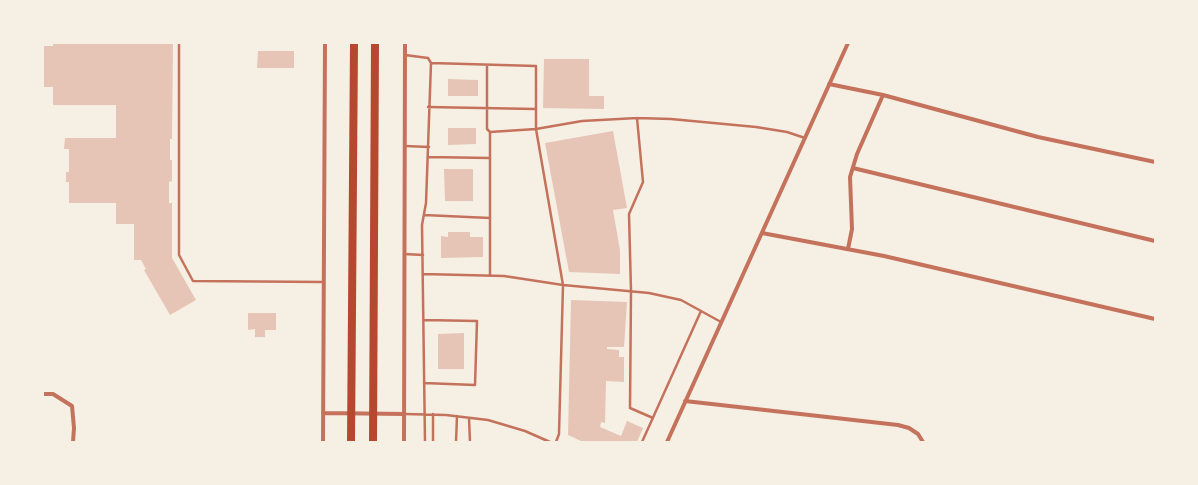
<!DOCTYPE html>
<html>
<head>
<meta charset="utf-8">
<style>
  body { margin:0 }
  #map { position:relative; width:1198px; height:485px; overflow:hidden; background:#f6efe4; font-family:Mulish,sans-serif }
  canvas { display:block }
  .frame { position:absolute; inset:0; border:44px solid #f6efe4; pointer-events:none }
</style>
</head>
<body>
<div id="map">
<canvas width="1198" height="485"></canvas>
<div class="frame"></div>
</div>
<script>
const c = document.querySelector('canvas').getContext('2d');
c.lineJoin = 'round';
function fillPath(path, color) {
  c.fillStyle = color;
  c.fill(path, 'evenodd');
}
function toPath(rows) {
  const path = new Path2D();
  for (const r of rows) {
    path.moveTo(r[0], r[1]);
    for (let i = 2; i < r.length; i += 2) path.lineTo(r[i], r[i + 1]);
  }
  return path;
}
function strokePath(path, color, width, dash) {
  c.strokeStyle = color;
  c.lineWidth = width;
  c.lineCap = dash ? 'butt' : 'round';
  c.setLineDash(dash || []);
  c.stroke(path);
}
fillPath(toPath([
  [53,43,173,43,172,139,170,139,170,160,172,160,172,181,169,182,169,203,172,203,172,258,196,300,170,315,144,270,146,269,141,260,134,260,134,224,116,224,116,203,69,203,69,182,66,182,66,172,69,172,69,149,64,149,65,138,116,138,116,105,53,105,53,87,43,87,43,46,53,46],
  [258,51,294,51,294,68,257,68],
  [544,59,589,59,589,96,604,96,604,109,543,108],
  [448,79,478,80,478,96,448,96],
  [448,128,476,128,476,144,448,145],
  [613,131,627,208,613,210,620,250,620,274,569,272,545,143],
  [444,169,473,169,473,201,445,201],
  [448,232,470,232,470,237,483,237,483,257,441,258,441,236,448,237],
  [571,300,627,302,624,347,607,347,607,349,619,350,619,357,624,357,624,382,606,381,605,423,601,422,600,427,621,436,627,421,643,428,637,442,583,442,568,435],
  [248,313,276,313,276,330,265,330,265,337,255,337,255,329,248,330],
  [464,333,464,369,438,369,438,334]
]), '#e6c5b7');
strokePath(toPath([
  [179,43,179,255,193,281,324,282],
  [405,55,428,58,431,63,426,203,422,225,425,442],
  [431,63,536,66,536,129,563,285,559,434,556,442],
  [487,65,487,129,490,132,536,129,582,121,637,118,671,119,756,127,787,132,805,138],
  [428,107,535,109],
  [637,118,643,182,629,214,631,291,630,408,653,418],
  [490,132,490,275],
  [405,146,429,147],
  [428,157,490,158],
  [424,215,490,218],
  [404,254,423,255],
  [423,274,504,276,563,285,649,293,681,300,721,322],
  [424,320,477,321,475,385,424,383],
  [404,414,446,415,488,420,525,431,550,442],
  [433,414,433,442],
  [469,418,470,442],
  [456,442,457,416],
  [642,442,701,311]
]), '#c5725c', 2.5);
strokePath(toPath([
  [829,84,883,95,1038,137,1155,162],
  [853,168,1155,241],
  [762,233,884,256,1155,319],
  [848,249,852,229,850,177,857,154,883,95],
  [43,394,53,394,72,406,74,428,73,442],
  [685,401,898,425,909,428,918,434,923,442],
  [323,413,404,414],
  [323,442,325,43],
  [404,442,405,43],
  [667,442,848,43]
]), '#c5725c', 4);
strokePath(toPath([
  [351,442,354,43],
  [373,442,375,43]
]), '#b5482f', 8);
</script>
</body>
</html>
